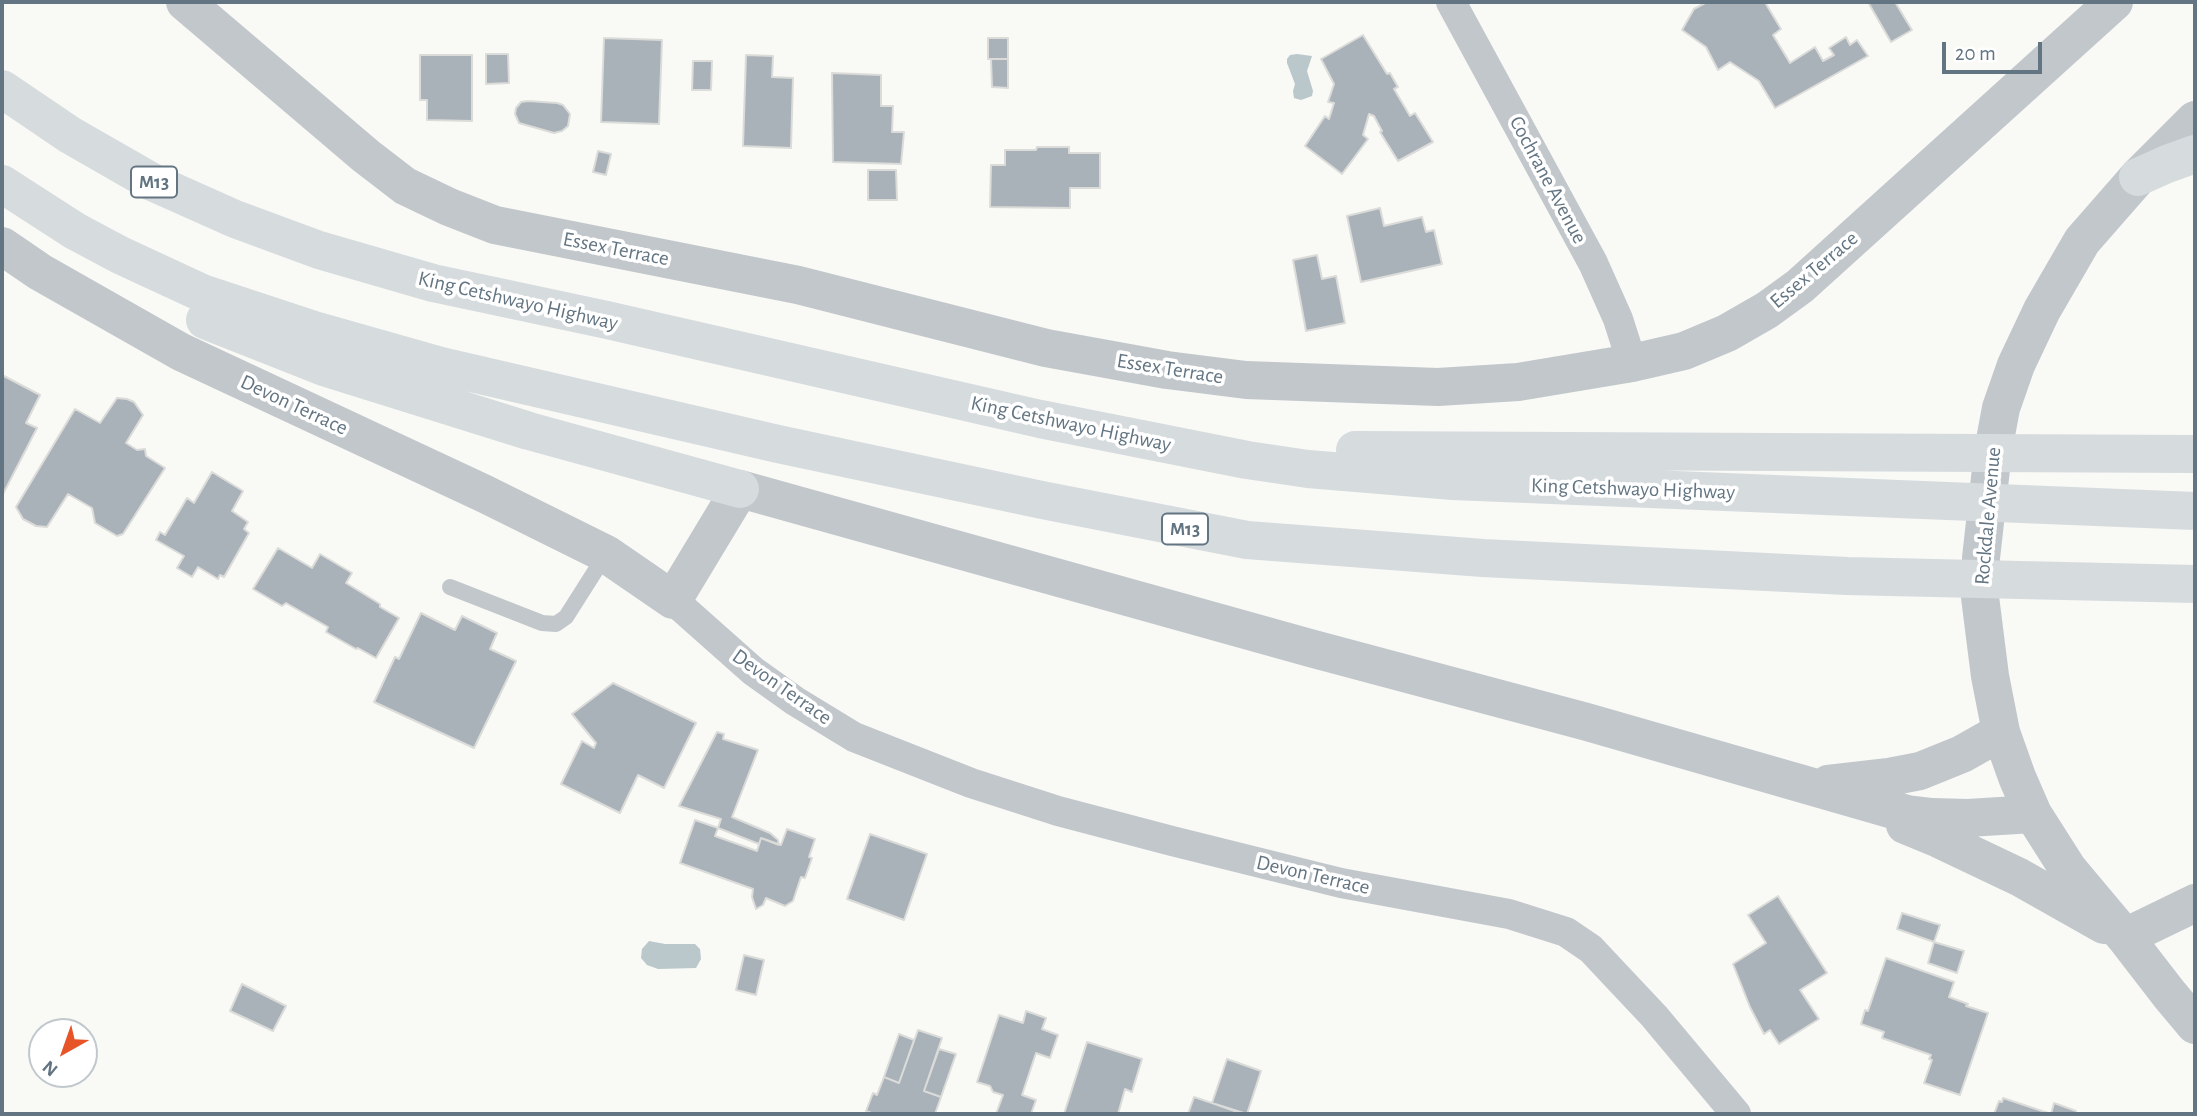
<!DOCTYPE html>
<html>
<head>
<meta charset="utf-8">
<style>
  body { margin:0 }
  #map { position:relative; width:2197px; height:1116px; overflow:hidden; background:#f9f9f6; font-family:"Alegreya Sans",sans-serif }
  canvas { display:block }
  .frame { position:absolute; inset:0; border:4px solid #637582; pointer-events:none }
  .north { position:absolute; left:28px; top:1018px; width:70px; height:70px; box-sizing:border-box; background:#fff; border:2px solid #c1c8cd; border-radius:50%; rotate:220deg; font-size:19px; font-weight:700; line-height:28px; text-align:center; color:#637582 }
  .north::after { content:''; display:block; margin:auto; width:24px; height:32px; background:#e75428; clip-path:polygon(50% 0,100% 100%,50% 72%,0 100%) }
  .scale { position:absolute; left:1942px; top:42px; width:100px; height:32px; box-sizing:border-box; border:4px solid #637582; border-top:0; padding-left:9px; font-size:21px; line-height:24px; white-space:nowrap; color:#637582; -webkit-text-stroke:5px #fff; paint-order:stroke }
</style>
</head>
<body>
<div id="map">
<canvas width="2197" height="1116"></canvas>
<div class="frame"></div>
<div class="north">N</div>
<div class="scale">20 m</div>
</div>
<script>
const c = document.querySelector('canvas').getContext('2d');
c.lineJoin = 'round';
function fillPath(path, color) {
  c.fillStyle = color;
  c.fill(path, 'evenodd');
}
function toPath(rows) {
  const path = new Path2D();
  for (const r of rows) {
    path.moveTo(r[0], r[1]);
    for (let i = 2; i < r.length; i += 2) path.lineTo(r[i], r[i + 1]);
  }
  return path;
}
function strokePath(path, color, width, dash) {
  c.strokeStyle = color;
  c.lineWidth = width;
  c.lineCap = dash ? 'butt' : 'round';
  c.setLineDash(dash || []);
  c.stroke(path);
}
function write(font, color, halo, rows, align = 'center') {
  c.font = font + ' "Alegreya Sans",sans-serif';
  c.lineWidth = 7;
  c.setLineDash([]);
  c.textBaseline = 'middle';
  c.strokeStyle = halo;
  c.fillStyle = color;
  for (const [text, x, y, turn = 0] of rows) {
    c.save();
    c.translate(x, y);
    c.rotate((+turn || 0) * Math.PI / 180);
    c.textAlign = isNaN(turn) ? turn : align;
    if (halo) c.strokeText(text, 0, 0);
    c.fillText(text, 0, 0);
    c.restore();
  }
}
fillPath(toPath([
  [1297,54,1312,56,1307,71,1313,91,1312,96,1301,100,1294,98,1293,91,1295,84,1287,63,1287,59,1290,55],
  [649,941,665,944,695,944,700,949,701,959,696,968,658,969,647,965,641,958,642,949]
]), '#bac7cb');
const building = toPath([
  [1707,2,1769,2,1766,4,1781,29,1773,35,1790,63,1815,47,1823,61,1834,55,1829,48,1846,37,1850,45,1857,40,1868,56,1775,108,1759,81,1730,62,1718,70,1706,47,1682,30,1694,9,1707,2],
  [1868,2,1895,2,1912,30,1891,42,1868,2],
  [1363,35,1387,74,1390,73,1398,87,1394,89,1410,116,1415,113,1433,142,1398,161,1380,132,1382,131,1374,116,1369,114,1363,135,1368,139,1342,174,1305,146,1325,116,1329,119,1334,103,1328,102,1334,84,1321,59,1363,35],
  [604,38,662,40,659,124,601,122,604,38],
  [988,38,1008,38,1008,59,988,59,988,38],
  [486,54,508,54,509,83,486,84,486,54],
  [420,55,472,55,472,121,427,120,427,100,420,100,420,55],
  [746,55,773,56,772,77,793,78,791,148,743,146,746,55],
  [991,59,1008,59,1008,88,992,87,991,59],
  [693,61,712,61,711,90,692,90,693,61],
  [832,73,881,75,881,106,893,106,892,132,904,132,901,164,833,162,832,73],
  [528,101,557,103,563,105,570,114,568,126,562,131,554,133,519,123,515,114,516,108,521,102,528,101],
  [1037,147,1069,147,1069,153,1100,153,1100,188,1070,188,1070,208,990,207,991,165,1005,165,1005,150,1036,150,1037,147],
  [598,151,611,154,606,175,593,172,598,151],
  [868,170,896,170,897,200,868,200,868,170],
  [1380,208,1384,226,1422,217,1426,232,1434,230,1442,264,1361,282,1347,216,1380,208],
  [1317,255,1322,279,1336,276,1345,323,1306,331,1293,260,1317,255],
  [2,375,40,395,26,423,37,428,3,494,2,375],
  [117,398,127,399,134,402,143,415,126,443,137,450,145,449,146,456,165,468,123,534,117,536,95,523,92,508,68,494,47,527,36,526,23,519,16,507,75,409,100,423,117,398],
  [212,472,243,491,232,511,248,522,244,529,249,533,224,577,220,575,218,579,198,567,192,577,177,568,184,556,156,540,160,532,165,535,187,498,194,503,212,472],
  [278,548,312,568,320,554,352,573,346,583,380,604,380,607,399,618,376,658,358,648,356,649,326,632,328,627,286,603,282,606,253,589,278,548],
  [421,613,455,630,462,616,497,633,490,649,516,661,474,748,374,702,395,657,399,659,421,613],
  [613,683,696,723,664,788,638,775,620,813,561,784,582,741,594,748,596,743,572,714,613,683],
  [717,732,724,734,723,739,758,750,732,817,770,833,778,840,779,845,761,838,759,844,718,828,721,819,679,806,717,732],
  [695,820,718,828,715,836,757,851,761,838,781,845,787,829,815,839,809,857,812,858,805,878,801,877,793,901,785,906,766,898,763,905,756,909,752,897,753,889,680,863,695,820],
  [870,834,927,854,904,920,847,899,870,834],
  [1778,896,1827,973,1800,990,1819,1019,1779,1044,1770,1030,1764,1034,1750,1007,1733,964,1766,943,1748,915,1778,896],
  [1902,913,1940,925,1934,942,1897,929,1902,913],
  [1934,942,1964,951,1957,973,1928,963,1934,942],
  [744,955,764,960,756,995,736,990,744,955],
  [1886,958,1954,982,1949,997,1968,1004,1966,1006,1988,1013,1960,1095,1924,1083,1932,1060,1929,1059,1931,1055,1882,1038,1884,1032,1861,1024,1865,1010,1868,1011,1886,958],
  [242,984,286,1006,273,1031,230,1011,242,984],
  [1026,1011,1046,1018,1042,1029,1058,1035,1050,1058,1036,1053,1022,1095,1036,1100,1031,1114,996,1114,1003,1095,993,1092,990,1086,977,1082,999,1015,1023,1023,1026,1011],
  [918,1030,942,1038,924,1091,941,1097,935,1114,874,1114,866,1111,873,1093,877,1095,884,1077,899,1083,918,1030],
  [899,1034,914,1040,899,1083,884,1077,899,1034],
  [1087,1042,1142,1059,1132,1092,1125,1089,1118,1114,1064,1114,1087,1042],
  [939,1049,956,1054,941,1097,924,1091,939,1049],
  [1227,1059,1261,1071,1247,1114,1212,1103,1227,1059],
  [1194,1097,1212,1103,1243,1114,1188,1114,1194,1097],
  [2003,1098,2051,1114,2054,1103,2076,1111,2075,1114,1994,1114,1999,1101,2002,1102,2003,1098]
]);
fillPath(building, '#a9b2b8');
strokePath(building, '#dbdbd9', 2);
strokePath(toPath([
  [450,587,542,623,556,624,566,617,606,554]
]), '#c2c7cb', 16);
strokePath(toPath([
  [1451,2,1593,263,1618,319,1632,363],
  [673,600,753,671,795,701,854,737,971,783,1058,811,1172,841,1341,883,1509,914,1566,932,1591,949,1621,981,1654,1016,1736,1114]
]), '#c2c7cb', 30);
strokePath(toPath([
  [185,2,366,156,405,186,449,207,495,225,798,285,1046,348,1167,370,1246,380,1438,387,1518,382,1632,363,1684,351,1727,333,1767,310,1800,286,2114,2],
  [2195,120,2138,177,2082,241,2042,310,2016,365,2001,408,1993,451,1981,558,1980,597,1990,676,2001,732,2017,777,2033,814,2068,869,2125,937,2169,994,2195,1025],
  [2,246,40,272,181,352,485,494,606,554,673,600,740,489,1310,648,1587,722,1907,814,1932,817,1968,818,2033,814],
  [1828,784,1889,777,1920,771,1962,754,2001,732],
  [1905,825,1939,839,2019,877,2104,925],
  [2125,937,2195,903]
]), '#c2c7cb', 38);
strokePath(toPath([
  [2,89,70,135,152,182,235,219,319,250,433,283,607,320,1040,419,1247,460,1308,469,1453,481,2195,511],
  [2138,177,2167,164,2195,154],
  [2,184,75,231,120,255,202,293,314,330,441,366,778,444,1042,500,1247,540,1483,558,1847,576,2195,584],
  [205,320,324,367,529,431,740,489],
  [1355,450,2195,454]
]), '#d6dbde', 38);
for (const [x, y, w] of [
  [154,182,46],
  [1185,529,46]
]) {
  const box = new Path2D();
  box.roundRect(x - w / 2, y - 15.5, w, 31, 5);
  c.fillStyle = '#fff';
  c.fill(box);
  strokePath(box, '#637582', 2);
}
write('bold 19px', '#637582', null, [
  ["M13",154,182],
  ["M13",1185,529]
]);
write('21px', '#637582', '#fff', [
  ["Cochrane Avenue",1548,180,62],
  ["Essex Terrace",616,249,11],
  ["Essex Terrace",1814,270,-40],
  ["King Cetshwayo Highway",518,301,13],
  ["Essex Terrace",1170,369,9],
  ["Devon Terrace",294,405,25],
  ["King Cetshwayo Highway",1071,424,12],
  ["King Cetshwayo Highway",1633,489,2],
  ["Rockdale Avenue",1988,516,-85],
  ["Devon Terrace",782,687,35],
  ["Devon Terrace",1313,875,13]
]);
</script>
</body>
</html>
